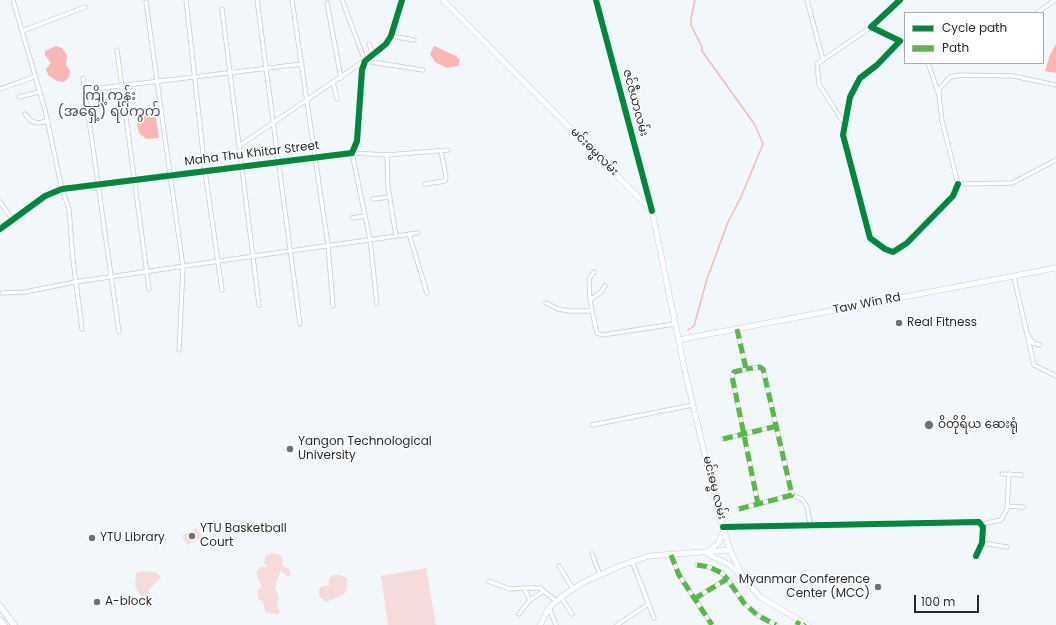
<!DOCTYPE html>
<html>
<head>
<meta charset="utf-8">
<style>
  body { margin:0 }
  #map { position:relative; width:1056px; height:625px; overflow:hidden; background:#f2f7fb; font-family:Poppins,sans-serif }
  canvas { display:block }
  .legend { position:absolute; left:904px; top:12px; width:140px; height:52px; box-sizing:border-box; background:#fff; border:1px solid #a9aaab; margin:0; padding:5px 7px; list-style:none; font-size:12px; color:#272a2d }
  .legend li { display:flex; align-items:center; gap:8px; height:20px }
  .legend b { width:20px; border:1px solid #a9aaab }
  .scale { position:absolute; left:914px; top:595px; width:65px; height:18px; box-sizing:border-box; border:2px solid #272a2d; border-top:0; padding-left:5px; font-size:12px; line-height:14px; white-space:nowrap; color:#272a2d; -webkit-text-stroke:3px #fff; paint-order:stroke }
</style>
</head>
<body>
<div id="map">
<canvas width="1056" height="625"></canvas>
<ul class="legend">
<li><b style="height:5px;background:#00873e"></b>Cycle path</li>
<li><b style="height:5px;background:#58b947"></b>Path</li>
</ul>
<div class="scale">100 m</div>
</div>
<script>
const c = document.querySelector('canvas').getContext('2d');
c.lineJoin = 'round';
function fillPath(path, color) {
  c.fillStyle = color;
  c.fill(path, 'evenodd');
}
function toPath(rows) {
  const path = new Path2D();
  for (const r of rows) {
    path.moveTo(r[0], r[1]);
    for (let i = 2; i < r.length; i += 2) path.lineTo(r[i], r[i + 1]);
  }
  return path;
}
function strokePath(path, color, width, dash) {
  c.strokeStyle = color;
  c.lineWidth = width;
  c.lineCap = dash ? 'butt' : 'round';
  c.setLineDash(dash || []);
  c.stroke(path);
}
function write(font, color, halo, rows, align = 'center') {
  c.font = font + ' Poppins,"Noto Sans Myanmar",sans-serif';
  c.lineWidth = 3;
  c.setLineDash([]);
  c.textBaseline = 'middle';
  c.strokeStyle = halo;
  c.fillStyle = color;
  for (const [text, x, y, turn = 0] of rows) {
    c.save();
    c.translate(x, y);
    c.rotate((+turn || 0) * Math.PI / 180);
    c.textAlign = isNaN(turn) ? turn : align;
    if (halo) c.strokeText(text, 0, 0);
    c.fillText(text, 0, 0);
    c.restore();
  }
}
fillPath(toPath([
  [197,528,202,537,187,545,182,536],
  [275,553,280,555,283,560,283,566,289,569,291,575,287,576,281,571,278,577,275,588,279,596,277,604,280,612,278,614,266,613,263,602,258,598,258,590,262,587,256,573,260,567,267,567,264,562,266,555],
  [426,568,436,625,388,625,381,576],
  [142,571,155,572,161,577,149,590,147,596,142,598,135,586,136,573],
  [333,575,340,575,347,578,347,589,343,595,326,602,319,596,319,589,322,586,329,586,329,579]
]), '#f5dcdb');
fillPath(toPath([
  [1056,44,1056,73,1045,71,1050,55],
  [56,46,62,48,67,55,66,65,70,71,69,77,64,82,57,81,48,75,46,69,51,63,45,55,45,51],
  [434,46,456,56,460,60,458,66,447,68,435,62,430,54],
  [155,111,159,138,146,139,139,133,137,124,144,115]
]), '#f9b7b3');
strokePath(toPath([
  [688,330,694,326,707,279,728,222,741,197,763,144,755,125,702,51,702,47,691,25,691,18,695,0]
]), '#f9b7b3', 1.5);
const street = toPath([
  [13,0,45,110,62,189,69,209,73,260,82,329],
  [186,0,205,171,222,290],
  [257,0,300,324],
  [292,0,328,245,333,306],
  [342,0,365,61],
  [596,0,652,210],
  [807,0,823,60],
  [900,0,871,27,900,41,877,65,860,78,850,97,843,135,870,238,885,249,893,252,907,243,953,196,958,184],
  [146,2,183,267,179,350],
  [327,3,341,78],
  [222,9,259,305],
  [1037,13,1055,0],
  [22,31,85,7],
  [391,36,414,40],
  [369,44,373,54],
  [117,50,149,289],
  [365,61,423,70],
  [928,63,939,95,942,121,958,184,1012,183,1056,160],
  [83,78,119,332],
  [333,82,337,99],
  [0,89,34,77],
  [85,90,302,64],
  [939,94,940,88,950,77,960,75,1013,76,1056,85],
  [19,97,39,92],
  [25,114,31,121,38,123,48,121],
  [845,125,819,84,817,64,871,27],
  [239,146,364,61],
  [387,155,388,187,396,236],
  [425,184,445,181,446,176,441,151],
  [373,199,390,197],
  [0,202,12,219],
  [352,218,365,216],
  [409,234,427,293],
  [1014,277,1034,365,1056,376],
  [2,293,25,292,75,282,219,261,418,233],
  [590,300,589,279,594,272],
  [546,303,558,309,569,311,592,311,597,333,602,335,675,324],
  [377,304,370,240,352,153,387,155,448,150],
  [592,311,590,300,601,292,605,286],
  [737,329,746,369,734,372,732,376,758,504],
  [1028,335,1033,343,1040,345],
  [746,369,760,367,763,369,792,495],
  [592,425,693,405],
  [723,439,777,426],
  [1002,474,1022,475],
  [1007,506,1024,507],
  [739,509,792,495,802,499,807,507,810,524],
  [982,524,1001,520,1007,509,1009,474],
  [723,527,979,522,983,527,982,543,976,556],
  [982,543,1007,547],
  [592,554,600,575],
  [671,555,679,575,712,625],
  [632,561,654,618],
  [697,565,709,567,722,573,727,579],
  [559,566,573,589],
  [488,581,510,589,524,588,530,600],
  [524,588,540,588,556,601],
  [561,597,572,614],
  [694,599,727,579,744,603,757,615,776,625],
  [549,608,556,625],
  [519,614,530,600,544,591],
  [617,625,647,605],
  [797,625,799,621]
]);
const secondary = toPath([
  [443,0,652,211,686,376,719,514,730,550,743,577,760,597,808,625],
  [0,229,45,196,62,189,352,153,357,141,362,70,365,61,386,44,391,36,402,0],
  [678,340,1056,268],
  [708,552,719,542,724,530],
  [708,554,730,565,741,576],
  [540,625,549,608,561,597,582,583,620,566,649,556,730,550]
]);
const primary = toPath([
  [0,606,14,625],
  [0,620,4,625]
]);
strokePath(street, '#c7cbce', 5);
strokePath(secondary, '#c7cbce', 6);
strokePath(primary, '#c7cbce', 7);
strokePath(street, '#fdfefe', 3.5);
strokePath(secondary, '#fdfefe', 5);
strokePath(primary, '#fdfefe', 5.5);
strokePath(toPath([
  [737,329,746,369,734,372,732,376,758,504],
  [723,439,777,426],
  [739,509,792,495,763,369,760,367,746,369],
  [671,555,679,575,712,625],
  [697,565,709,567,722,573,727,579],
  [694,599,727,579,744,603,757,615,776,625],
  [797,625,799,621],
  [805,625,806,624]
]), '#58b947', 5, [10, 5]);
strokePath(toPath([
  [596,0,652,211],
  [900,0,871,27,900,41,877,65,860,78,850,97,843,135,870,238,885,249,893,252,907,243,953,196,958,184],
  [0,229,45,196,62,189,352,153,357,141,362,70,365,61,386,44,391,36,402,0],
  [723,527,979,522,983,527,982,543,976,556]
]), '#00873e', 6);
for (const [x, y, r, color] of [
  [899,323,4,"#6e7275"],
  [929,425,5,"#6e7275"],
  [290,449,4,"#6e7275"],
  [192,536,4,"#6e7275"],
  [92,538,4,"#6e7275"],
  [878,587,4,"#6e7275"],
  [97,602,4,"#6e7275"]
]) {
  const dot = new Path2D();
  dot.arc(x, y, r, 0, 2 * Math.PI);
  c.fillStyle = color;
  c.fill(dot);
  strokePath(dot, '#fff', 1.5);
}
write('12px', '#272a2d', '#fff', [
  ["ဇင်ဇီယာလမ်း",635,103,75],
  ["မင်းဓမ္မလမ်း",594,152,45],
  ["Maha Thu Khitar Street",252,154,-7],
  ["Taw Win Rd",867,304,-11],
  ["မင်းဓမ္မ လမ်း",714,488,76]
]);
write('12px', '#272a2d', '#fff', [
  ["Real Fitness",907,323],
  ["ဝိတိုရိယ ဆေးရုံ",938,425],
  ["Yangon Technological",298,442],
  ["University",298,456],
  ["YTU Basketball",200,529],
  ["Court",200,543],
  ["YTU Library",100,538],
  ["Myanmar Conference",870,580,"right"],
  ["Center (MCC)",870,594,"right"],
  ["A-block",105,602]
], 'left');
write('14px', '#485056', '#fff', [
  ["ကြို့ကုန်း",109,96],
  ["(အရှေ့) ရပ်ကွက်",109,112]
]);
</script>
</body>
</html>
